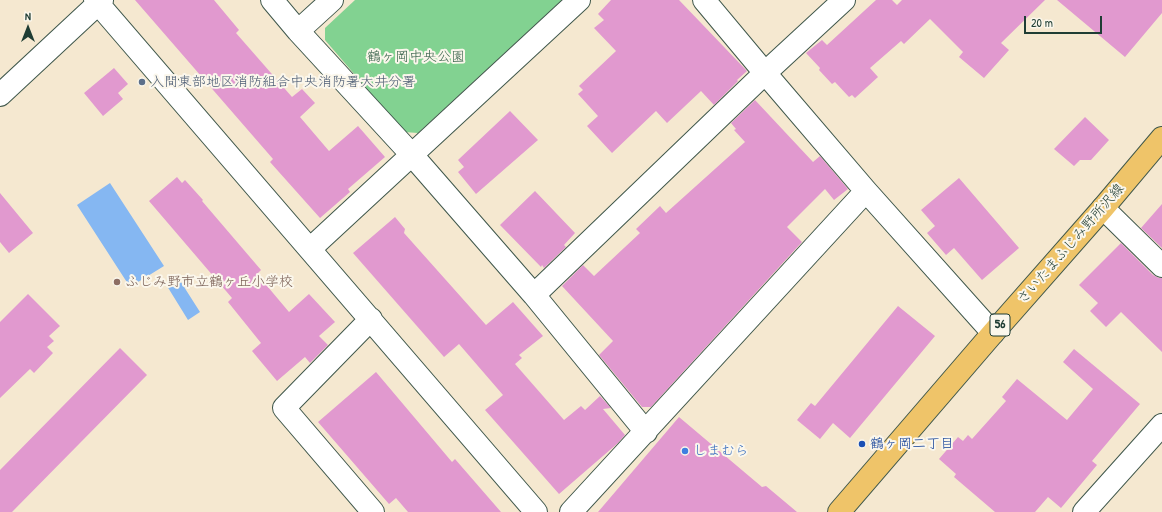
<!DOCTYPE html>
<html>
<head>
<meta charset="utf-8">
<style>
  body { margin:0 }
  #map { position:relative; width:1162px; height:512px; overflow:hidden; background:#f5e8d0; font-family:"Patrick Hand",sans-serif }
  canvas { display:block }
  .north { position:absolute; left:8px; top:8px; width:40px; height:40px; -webkit-text-stroke:3px #fbf7ec; paint-order:stroke; rotate:0deg; font-size:11px; font-weight:700; line-height:16px; text-align:center; color:#1f3d34 }
  .north::after { content:''; display:block; margin:auto; width:14px; height:18px; background:#1f3d34; clip-path:polygon(50% 0,100% 100%,50% 72%,0 100%) }
  .scale { position:absolute; left:1024px; top:16px; width:78px; height:18px; box-sizing:border-box; border:2px solid #1f3d34; border-top:0; padding-left:5px; font-size:12px; line-height:14px; white-space:nowrap; color:#1f3d34; -webkit-text-stroke:3px #fbf7ec; paint-order:stroke }
</style>
</head>
<body>
<div id="map">
<canvas width="1162" height="512"></canvas>
<div class="north">N</div>
<div class="scale">20 m</div>
</div>
<script>
const c = document.querySelector('canvas').getContext('2d');
c.lineJoin = 'round';
function fillPath(path, color) {
  c.fillStyle = color;
  c.fill(path, 'evenodd');
}
function toPath(rows) {
  const path = new Path2D();
  for (const r of rows) {
    path.moveTo(r[0], r[1]);
    for (let i = 2; i < r.length; i += 2) path.lineTo(r[i], r[i + 1]);
  }
  return path;
}
function strokePath(path, color, width, dash) {
  c.strokeStyle = color;
  c.lineWidth = width;
  c.lineCap = dash ? 'butt' : 'round';
  c.setLineDash(dash || []);
  c.stroke(path);
}
function write(font, color, halo, rows, align = 'center') {
  c.font = font + ' "Patrick Hand","Klee One",sans-serif';
  c.lineWidth = 4;
  c.setLineDash([]);
  c.textBaseline = 'middle';
  c.strokeStyle = halo;
  c.fillStyle = color;
  for (const [text, x, y, turn = 0] of rows) {
    c.save();
    c.translate(x, y);
    c.rotate((+turn || 0) * Math.PI / 180);
    c.textAlign = isNaN(turn) ? turn : align;
    if (halo) c.strokeText(text, 0, 0);
    c.fillText(text, 0, 0);
    c.restore();
  }
}
fillPath(toPath([
  [355,0,562,0,418,133,404,132,325,40,325,28]
]), '#82d291');
fillPath(toPath([
  [110,183,164,266,130,287,77,205],
  [179,279,200,312,188,320,167,286]
]), '#85b7f2');
fillPath(toPath([
  [135,0,214,0,239,30,236,33,292,97,302,89,315,103,300,117,329,151,358,126,385,157,348,189,350,192,320,218,270,162,273,159],
  [611,0,679,0,747,71,737,80,738,81,714,105,701,91,667,123,656,111,612,153,587,126,598,116,578,94,583,90,579,86,616,51,594,28,604,20,598,14],
  [876,0,892,0,897,5,902,0,1045,0,1001,43,1009,50,984,78,959,57,963,52,930,19,904,44,901,41,870,68,878,77,855,98,852,95,849,97,835,82,832,84,819,70,820,68,806,53,822,40,827,45],
  [1057,0,1162,0,1162,13,1125,57],
  [114,68,128,84,118,93,123,99,103,116,84,93],
  [755,100,813,162,820,156,848,189,834,200,825,189,787,227,802,242,651,407,642,407,599,355,613,341,562,286,583,265,594,276,640,233,636,229,660,206,666,213,745,142,734,130,736,129,731,123],
  [510,111,538,140,476,194,458,172,464,167,458,160],
  [1085,117,1109,140,1091,160,1080,160,1074,166,1054,149],
  [177,177,182,183,185,180,203,200,202,201,261,270,257,274,289,312,309,294,335,322,319,336,328,345,310,363,305,357,277,381,252,351,261,343,228,302,232,298,149,201],
  [959,178,1019,248,982,280,954,248,946,255,927,233,935,226,921,210],
  [535,191,575,233,564,245,566,247,544,268,542,265,541,267,500,225],
  [0,193,33,233,9,253,0,242],
  [1162,204,1162,248,1141,228],
  [395,217,405,229,404,233,486,325,513,302,543,336,519,355,522,358,515,364,564,420,581,406,585,410,600,396,611,408,603,409,625,435,618,443,559,494,485,410,503,395,459,344,444,357,353,253],
  [1121,243,1153,275,1159,278,1162,278,1162,352,1121,312,1106,327,1090,311,1098,303,1079,285],
  [28,294,60,326,49,336,54,341,47,347,53,353,34,373,30,369,0,398,0,322],
  [898,306,935,336,850,438,833,423,820,439,797,420,811,403,815,406],
  [120,348,147,375,12,512,0,512,0,470],
  [1074,349,1140,404,1092,461,1097,465,1061,508,1048,497,1035,512,995,512,954,477,956,474,939,459,958,437,963,441,968,435,972,439,1006,401,1002,397,1017,379,1067,420,1093,389,1063,362],
  [376,372,452,462,455,459,501,512,408,512,396,498,389,504,318,422],
  [679,417,762,487,766,486,797,512,598,512]
]), '#e199cf');
const minor = toPath([
  [95,0,536,512],
  [272,0,298,31,412,155,534,295,646,432],
  [704,0,765,73,866,191,993,333],
  [298,31,332,0],
  [0,95,102,0],
  [1103,208,1162,266],
  [310,249,579,0],
  [534,295,765,73,844,0],
  [371,319,284,408,373,512],
  [571,512,866,191],
  [1084,512,1162,425]
]);
const major = toPath([
  [839,512,993,333,1103,208,1162,138]
]);
strokePath(minor, '#3f574b', 24);
strokePath(major, '#3f574b', 24);
strokePath(minor, '#fff', 22);
strokePath(major, '#efc469', 22);
for (const [x, y, r, color] of [
  [142,82,4,"#5c6f8a"],
  [117,282,4,"#8d6e63"],
  [862,444,4,"#1a4fb4"],
  [685,451,4,"#3f7fe0"]
]) {
  const dot = new Path2D();
  dot.arc(x, y, r, 0, 2 * Math.PI);
  c.fillStyle = color;
  c.fill(dot);
  strokePath(dot, '#fbf7ec', 1.5);
}
for (const [x, y, w] of [
  [1000,325,20]
]) {
  const box = new Path2D();
  box.roundRect(x - w / 2, y - 11, w, 22, 3);
  c.fillStyle = '#fbf7ec';
  c.fill(box);
  strokePath(box, '#1f3d34', 1);
}
write('bold 13px', '#1f3d34', null, [
  ["56",1000,325]
]);
write('14px', '#38624b', '#fbf7ec', [
  ["鶴ヶ岡中央公園",416,57]
]);
write('14px', '#4e5e75', '#fbf7ec', [
  ["入間東部地区消防組合中央消防署大井分署",150,82]
], 'left');
write('14px', '#1f3d34', '#fbf7ec', [
  ["さいたまふじみ野所沢線",1071,244,-49]
]);
write('14px', '#785e54', '#fbf7ec', [
  ["ふじみ野市立鶴ヶ丘小学校",125,282]
], 'left');
write('14px', '#164399', '#fbf7ec', [
  ["鶴ヶ岡二丁目",870,444]
], 'left');
write('14px', '#366cbe', '#fbf7ec', [
  ["しまむら",693,451]
], 'left');
</script>
</body>
</html>
